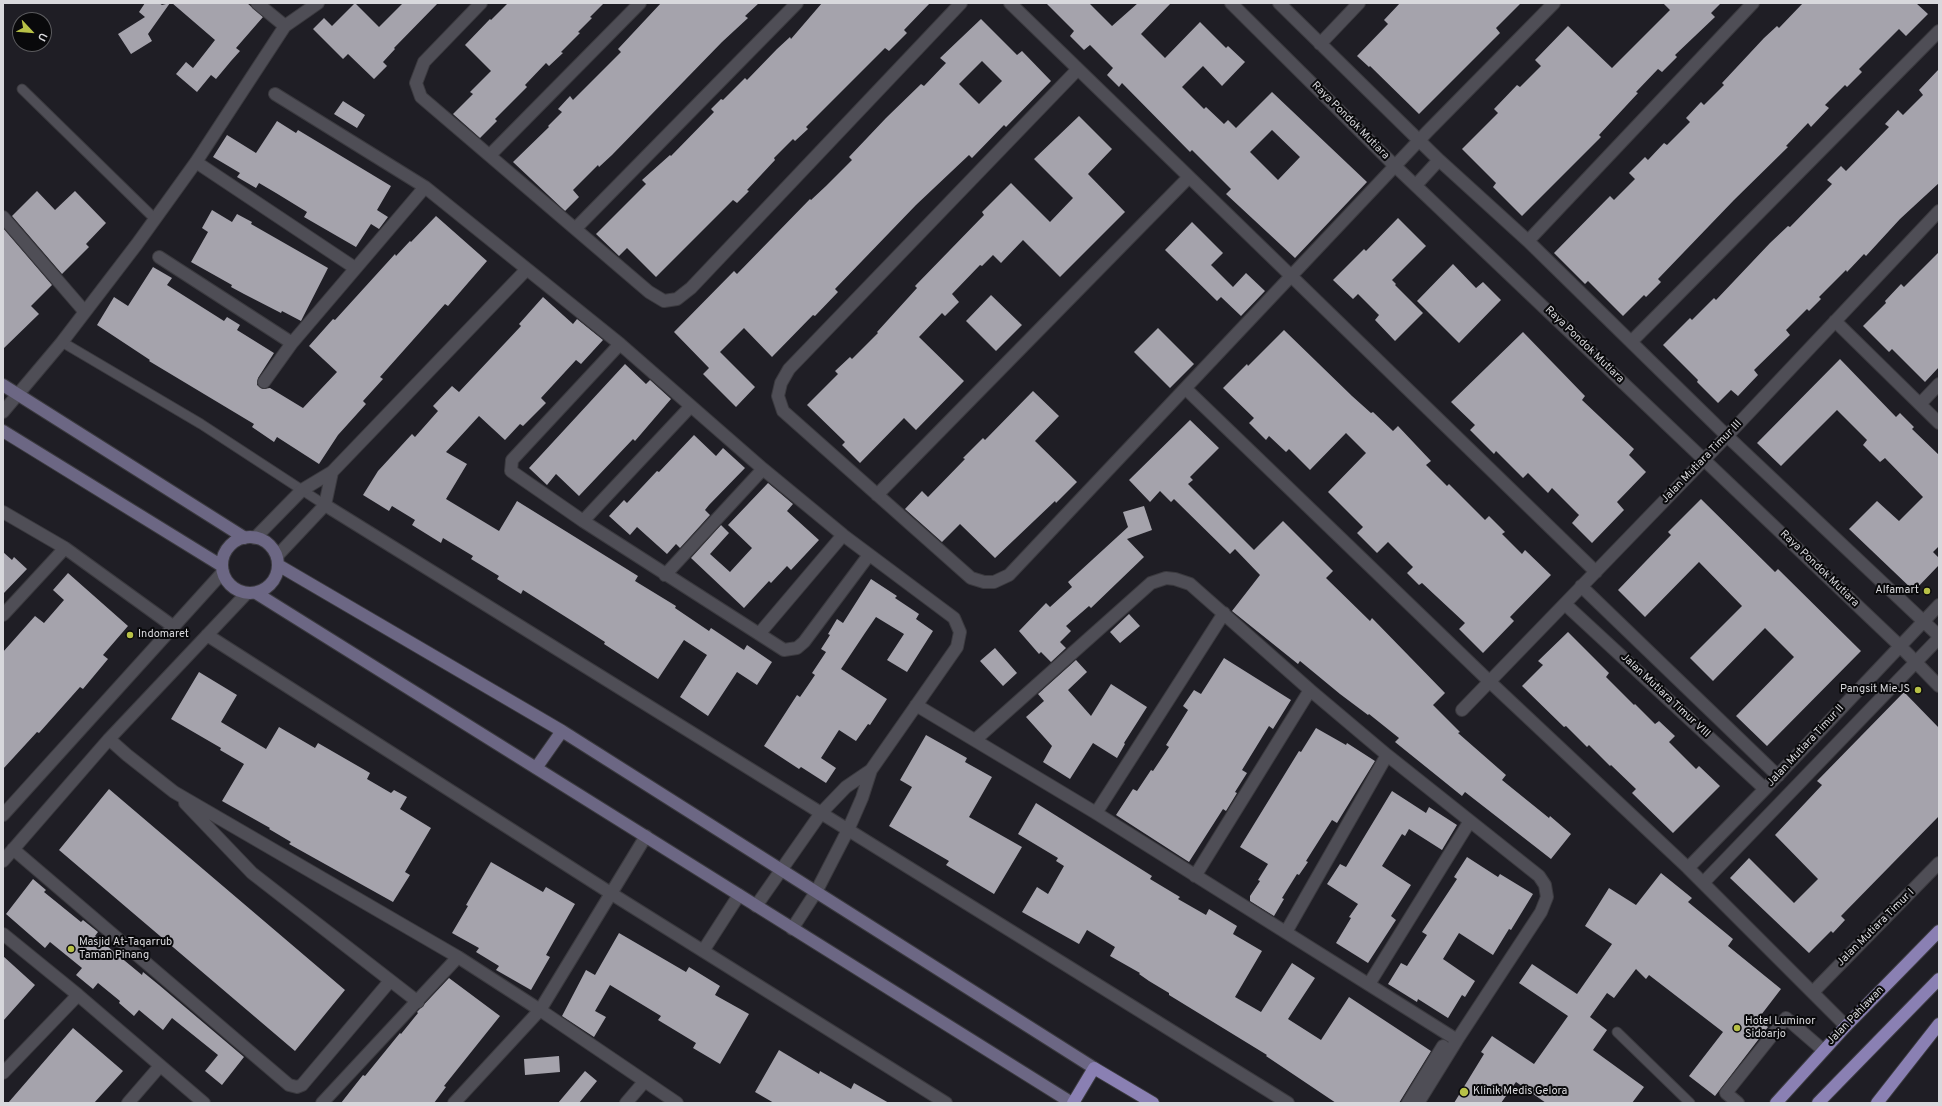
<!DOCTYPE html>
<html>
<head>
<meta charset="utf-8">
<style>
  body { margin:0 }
  #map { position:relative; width:1942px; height:1106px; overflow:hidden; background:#1f1e25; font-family:Overpass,sans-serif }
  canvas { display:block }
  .frame { position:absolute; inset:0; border:4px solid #d8d8dc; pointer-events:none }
  .north { position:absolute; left:12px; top:12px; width:40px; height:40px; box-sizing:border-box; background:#09090b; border:1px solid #5c5c5f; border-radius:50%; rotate:116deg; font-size:11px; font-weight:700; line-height:16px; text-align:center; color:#d8d8dc }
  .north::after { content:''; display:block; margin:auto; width:14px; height:18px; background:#b8c147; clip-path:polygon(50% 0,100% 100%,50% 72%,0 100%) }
</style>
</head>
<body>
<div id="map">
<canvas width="1942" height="1106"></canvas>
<div class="frame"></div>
<div class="north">U</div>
</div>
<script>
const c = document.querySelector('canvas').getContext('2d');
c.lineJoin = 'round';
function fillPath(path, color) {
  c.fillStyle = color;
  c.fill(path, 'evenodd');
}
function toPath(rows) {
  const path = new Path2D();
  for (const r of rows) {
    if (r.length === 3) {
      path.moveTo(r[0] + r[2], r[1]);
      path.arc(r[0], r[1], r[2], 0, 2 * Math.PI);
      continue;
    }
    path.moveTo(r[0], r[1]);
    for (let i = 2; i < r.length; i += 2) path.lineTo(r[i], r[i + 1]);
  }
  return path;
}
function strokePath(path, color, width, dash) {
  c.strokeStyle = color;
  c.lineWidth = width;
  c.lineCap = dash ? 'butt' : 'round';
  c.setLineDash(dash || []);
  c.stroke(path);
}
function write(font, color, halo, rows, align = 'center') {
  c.font = font + ' Overpass,sans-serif';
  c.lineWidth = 4;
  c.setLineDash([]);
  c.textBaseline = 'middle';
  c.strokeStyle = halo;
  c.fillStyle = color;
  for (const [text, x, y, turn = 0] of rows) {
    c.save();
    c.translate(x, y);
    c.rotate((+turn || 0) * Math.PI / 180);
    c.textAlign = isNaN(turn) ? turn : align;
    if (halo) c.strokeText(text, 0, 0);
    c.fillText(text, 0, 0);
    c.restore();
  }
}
fillPath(toPath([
  [145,3,159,3,162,5,170,3,148,34,152,41,131,54,118,34,145,17,139,12],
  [172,3,247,3,263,17,236,48,240,51,231,61,216,79,211,75,197,92,176,74,186,62,193,68,215,40],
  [355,3,379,27,403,3,438,3,394,48,395,49,383,62,387,66,374,79,348,54,343,59,313,29,324,18,332,26],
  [508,3,604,3,590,17,592,18,578,32,580,33,561,52,563,53,549,66,546,63,525,85,527,87,495,119,497,121,480,138,453,114,473,94,470,92,491,71,465,45,490,19,491,20],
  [661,3,759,3,745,16,748,18,722,42,612,155,599,167,598,165,573,190,579,197,565,211,513,162,549,127,548,126,562,112,558,109,570,96,573,100,621,52,618,49],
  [822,3,930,3,904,30,907,33,889,51,885,48,806,127,808,129,795,141,793,139,774,158,775,160,747,190,749,191,737,203,733,200,656,277,627,248,619,256,596,234,646,184,642,180,670,155,671,156,714,112,711,109,721,99,723,100,745,78,747,80,777,49,790,37,791,39],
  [1046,3,1089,3,1112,26,1138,3,1171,3,1141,34,1165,58,1200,22,1226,48,1228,46,1245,62,1222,86,1203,66,1182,87,1204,109,1206,107,1224,124,1228,120,1236,128,1272,92,1367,182,1295,258,1226,194,1231,189,1192,150,1190,152,1122,83,1119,87,1107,75,1113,68,1090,45,1084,50,1070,36,1074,31],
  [1272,130,1300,157,1278,180,1250,152],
  [1400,3,1521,3,1496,28,1500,33,1419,114,1370,66,1369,67,1357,56,1388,24,1384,20],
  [1663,3,1721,3,1711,13,1715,17,1675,55,1677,57,1662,72,1658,69,1636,92,1638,93,1599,135,1601,137,1522,216,1493,187,1496,183,1462,149,1498,113,1494,109,1517,85,1520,87,1541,66,1535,60,1568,26,1612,68,1670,10],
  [1803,3,1916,3,1928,14,1906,36,1899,29,1859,69,1862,72,1847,87,1845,85,1825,105,1829,108,1811,127,1808,123,1786,146,1788,147,1734,200,1658,279,1661,282,1646,297,1644,295,1623,316,1588,281,1585,284,1554,253,1610,196,1614,200,1635,179,1629,173,1645,157,1648,160,1664,143,1667,145,1690,122,1686,118,1701,102,1704,105,1724,85,1722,83,1764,38,1777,26,1779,28],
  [981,19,1017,55,1022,51,1051,81,1006,127,1004,125,972,158,969,155,916,205,835,289,838,292,815,316,813,315,772,357,744,328,720,352,755,387,736,407,703,374,709,368,674,332,734,271,737,274,810,199,811,200,826,186,852,160,849,157,886,118,921,84,924,86,946,63,940,58],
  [982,61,1002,81,979,104,959,84],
  [1939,69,1939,183,1900,219,1866,256,1864,254,1847,272,1846,270,1819,297,1821,299,1809,311,1807,309,1786,330,1790,335,1754,370,1758,375,1738,396,1731,390,1718,403,1697,382,1698,380,1663,345,1690,318,1692,320,1714,298,1716,300,1770,243,1788,226,1790,227,1832,184,1827,180,1841,166,1846,171,1889,127,1885,124,1898,110,1903,115,1923,95,1919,90],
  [343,101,365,115,357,128,334,114],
  [1079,116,1112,149,1088,174,1125,212,1060,277,1023,240,1001,263,993,255,982,266,980,265,952,294,959,302,945,316,942,313,919,337,964,381,916,430,904,418,860,463,842,445,845,442,807,405,838,374,835,371,850,357,852,359,878,333,877,332,917,288,915,286,984,215,982,212,1011,183,1050,222,1073,198,1034,159],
  [277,121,296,133,298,130,391,186,377,210,388,217,379,229,371,224,356,247,304,217,307,212,276,193,259,183,256,188,237,177,240,173,213,157,227,135,256,153],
  [37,191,55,210,75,191,106,223,86,244,89,247,62,274,12,216],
  [212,210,232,222,237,214,252,222,251,224,328,268,301,321,282,311,281,313,244,294,231,287,232,285,191,262,208,232,202,228],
  [436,216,487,261,448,306,445,304,380,377,383,379,363,401,366,404,338,435,319,464,277,437,274,442,252,427,254,424,149,361,150,360,97,325,114,297,128,306,153,267,172,278,167,285,224,321,227,317,240,325,237,330,274,353,258,378,257,385,263,389,270,388,303,408,337,372,309,346,333,319,335,320,395,254,396,256,410,241,411,242],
  [1398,218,1426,246,1392,280,1396,284,1395,285,1423,313,1395,341,1375,320,1379,315,1358,294,1353,299,1333,280,1364,249,1366,251],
  [1192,222,1223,253,1211,265,1233,287,1246,273,1265,291,1241,316,1221,297,1217,301,1165,250],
  [3,228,52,285,31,306,39,314,3,349],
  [1939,252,1939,367,1925,382,1892,349,1889,352,1863,326,1886,303,1885,301,1901,284,1904,287],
  [1453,264,1476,288,1483,282,1501,300,1459,343,1417,301],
  [991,295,1022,325,996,351,966,321],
  [543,297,573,324,577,319,603,340,581,364,576,360,541,398,546,403,523,426,520,424,505,440,479,416,446,452,467,464,446,499,499,531,517,501,638,576,635,581,676,606,675,608,709,631,711,628,744,650,747,645,772,662,757,685,737,672,708,716,680,697,707,655,684,640,658,679,604,644,605,642,577,624,523,590,521,594,497,579,499,576,471,559,473,556,443,538,441,543,412,525,415,520,392,506,389,511,363,495,378,471,412,434,415,437,438,411,433,406,452,386,459,392,521,326,519,324],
  [1158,328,1194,364,1170,388,1134,352],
  [1284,330,1352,396,1371,413,1373,412,1393,431,1398,426,1431,461,1426,465,1447,486,1449,484,1485,520,1489,516,1505,532,1502,534,1522,554,1525,550,1551,575,1510,617,1514,621,1483,653,1459,629,1465,623,1422,583,1419,585,1407,573,1413,567,1388,542,1377,553,1357,533,1363,527,1328,492,1366,453,1346,433,1310,470,1289,449,1286,452,1269,436,1266,440,1249,423,1254,418,1223,388,1247,364,1248,366],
  [1523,332,1585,396,1582,400,1634,449,1629,455,1646,472,1617,502,1624,510,1592,543,1572,523,1579,515,1552,488,1548,493,1528,473,1523,478,1496,451,1494,454,1470,430,1475,425,1451,402],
  [1840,359,1896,417,1900,413,1914,427,1912,429,1939,455,1939,546,1933,552,1939,558,1939,565,1914,591,1849,529,1877,501,1899,521,1923,497,1885,458,1880,462,1863,445,1867,440,1837,410,1781,466,1757,443],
  [625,364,646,384,650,380,671,399,635,441,633,439,579,496,556,474,547,485,529,468],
  [1033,391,1059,416,1035,441,1077,482,1056,503,1055,501,995,558,960,524,942,542,905,509,922,491,928,497,965,459,963,458,983,438,985,440],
  [1190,420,1219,448,1190,477,1193,480,1188,484,1254,550,1283,521,1333,571,1326,578,1370,621,1372,618,1445,693,1433,705,1460,732,1458,733,1506,775,1502,780,1549,818,1550,816,1571,834,1551,859,1465,792,1462,796,1395,742,1399,738,1369,714,1368,715,1340,694,1300,661,1298,664,1232,611,1260,575,1235,549,1230,554,1174,499,1171,502,1160,491,1150,502,1129,480],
  [694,435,716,456,723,448,745,468,709,505,705,510,710,515,680,548,676,544,667,554,637,527,630,535,609,516,624,500,627,503,657,471,659,472],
  [768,483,793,504,787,511,819,540,791,570,787,566,771,583,769,581,744,608,691,558,721,525,729,533,710,554,730,572,752,548,728,525],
  [1701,499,1775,572,1778,569,1861,651,1767,746,1736,716,1794,657,1765,628,1713,681,1690,658,1742,606,1699,562,1645,617,1618,590,1671,535,1668,532],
  [1144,506,1152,530,1127,539,1144,557,1091,608,1089,606,1066,626,1071,631,1060,642,1066,648,1051,662,1041,652,1039,654,1019,631,1046,603,1050,607,1072,587,1068,582,1128,527,1123,512],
  [3,552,12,560,14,557,27,569,3,594],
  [68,573,128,626,103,655,108,659,83,689,80,687,39,733,37,732,3,769,3,652,35,616,44,623,64,600,53,590],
  [871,579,897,596,895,598,919,614,916,619,933,631,907,672,887,660,904,634,876,617,865,633,841,669,887,699,870,725,868,724,856,741,839,730,821,758,836,768,826,783,801,767,799,769,764,746,797,695,800,697,815,675,812,673,826,652,821,649,830,635,828,634,837,619,843,623],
  [1129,614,1140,626,1120,643,1110,632],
  [1568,632,1609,673,1606,677,1634,705,1635,704,1655,724,1659,721,1675,736,1669,742,1696,769,1699,766,1720,786,1673,833,1632,793,1636,789,1611,765,1610,766,1589,745,1587,747,1566,726,1564,727,1522,686,1543,665,1538,661],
  [995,648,1017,673,1003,686,980,661],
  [1224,658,1291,700,1273,729,1269,726,1242,770,1247,773,1235,792,1237,793,1226,811,1223,809,1189,862,1116,815,1133,789,1137,791,1151,770,1153,771,1169,747,1166,745,1188,710,1183,706,1194,690,1201,694],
  [1076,660,1087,672,1068,690,1091,716,1111,684,1147,707,1124,743,1125,744,1117,758,1093,743,1070,779,1043,762,1052,746,1026,717,1044,701,1038,694],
  [199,672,237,695,221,722,266,749,279,727,315,748,318,743,370,773,367,779,391,793,394,790,407,797,400,809,431,828,405,872,410,875,393,902,289,844,291,842,269,829,270,828,222,801,244,764,220,750,221,748,171,719],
  [1904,692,1939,728,1939,816,1841,916,1845,920,1833,933,1831,931,1809,953,1730,878,1749,858,1794,903,1818,879,1775,835,1822,785,1817,781],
  [1316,728,1346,745,1347,743,1375,761,1337,823,1332,820,1306,861,1308,862,1299,875,1297,874,1282,898,1284,899,1274,916,1250,901,1250,896,1260,881,1258,880,1268,864,1240,847,1299,751,1301,752],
  [926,735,967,758,965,762,992,777,969,817,1022,847,994,894,946,865,949,861,889,826,912,787,900,780],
  [109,789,345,990,295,1051,59,850],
  [1392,791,1426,813,1429,807,1457,825,1442,850,1409,829,1405,836,1402,834,1382,866,1411,885,1391,916,1396,920,1368,963,1336,943,1351,918,1349,917,1358,904,1327,884,1340,864,1346,867],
  [1036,803,1152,876,1150,879,1180,897,1178,899,1206,915,1209,909,1237,926,1233,934,1262,951,1235,997,1261,1012,1292,963,1315,978,1288,1019,1321,1040,1349,997,1431,1051,1399,1103,1336,1103,1266,1056,1267,1055,1169,995,1169,993,1149,981,1139,974,1140,973,1110,956,1115,947,1087,930,1079,944,1022,912,1037,887,1048,894,1064,866,1056,861,1058,858,1018,834],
  [1467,857,1498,877,1500,874,1533,894,1511,930,1509,929,1493,955,1459,933,1443,959,1475,981,1465,997,1462,995,1448,1018,1418,999,1417,1002,1388,984,1401,963,1407,966,1427,935,1422,932,1457,879,1454,877],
  [491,862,543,892,546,887,575,904,546,955,550,957,531,990,496,970,499,966,476,952,479,948,452,933,468,906,466,905],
  [1661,873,1692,898,1688,902,1733,939,1728,946,1781,989,1758,1019,1768,1027,1715,1096,1689,1076,1723,1032,1649,975,1646,979,1636,969,1614,998,1607,993,1590,1017,1607,1030,1593,1050,1644,1087,1632,1103,1546,1103,1516,1082,1501,1103,1454,1103,1484,1054,1481,1052,1492,1036,1534,1064,1568,1016,1519,983,1532,964,1577,994,1612,944,1585,926,1609,888,1636,905],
  [33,879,46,890,44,892,81,922,83,920,98,932,95,936,119,956,142,975,143,972,159,985,244,1057,222,1085,205,1071,218,1055,172,1018,163,1030,139,1010,134,1016,119,1003,120,1001,98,983,93,989,76,975,82,968,50,942,45,948,6,914],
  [619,933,686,972,689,967,720,986,715,995,749,1014,720,1064,693,1048,696,1043,658,1020,661,1016,610,985,595,1011,606,1017,594,1037,562,1016,586,970,595,975],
  [3,956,35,985,3,1021],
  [449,978,500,1016,444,1086,446,1087,434,1103,341,1103,363,1075,365,1076,400,1033,401,1034,418,1013,417,1012],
  [73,1028,123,1071,94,1103,8,1103],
  [779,1050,819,1074,820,1071,851,1089,854,1083,889,1103,774,1103,755,1092],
  [559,1056,560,1072,525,1075,524,1059],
  [585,1071,597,1081,579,1103,558,1103]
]), '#a5a3ac');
const lane = toPath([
  [22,89,155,219],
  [62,342,201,424,325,505],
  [1617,1032,1690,1103]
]);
const street = toPath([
  [257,3,285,26,318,3],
  [481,3,424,62,416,83,421,97,649,292,664,301,677,299,691,288,961,3],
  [1010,3,1596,572],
  [1231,3,1395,166,1900,646,1939,686],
  [1279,3,1439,160,1528,241,1727,436,1939,636],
  [1320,44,1359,3],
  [1078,69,789,369,781,383,778,396,783,411,971,578,984,582,994,582,1009,575,1427,132,1554,3],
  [275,94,425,187,620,344,763,469,843,535,954,618,960,632,957,647,871,770,862,798,848,830,816,892,792,929],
  [490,155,640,3],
  [196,162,355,268],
  [1416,185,1439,160],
  [3,217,85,312],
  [576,228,797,3],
  [1528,241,1753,3],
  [159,257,292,343],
  [1835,321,1939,423],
  [1631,342,1939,31],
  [620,344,512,460,511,471,583,521,784,650,797,648,804,642,869,555],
  [264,382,292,343,425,187],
  [1186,389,1490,682,1688,868,1846,1026],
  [1920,404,1939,384],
  [3,412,62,342,137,244,196,162,285,26],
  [877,495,1189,177],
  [325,505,1288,1103],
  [3,512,65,548,174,627],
  [583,521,691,406],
  [255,538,302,490,332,472,527,269],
  [277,556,325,505,332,472],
  [665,575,763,469],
  [1581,586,1778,776],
  [1565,604,1765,789],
  [3,615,65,548],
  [759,634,843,535],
  [207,635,612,894,946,1103],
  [916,705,1096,813,1457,1040],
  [1462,710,1727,436,1939,211],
  [109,739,127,755,174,792,458,957,540,1010,677,1103],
  [975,740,1151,583,1166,578,1175,579,1190,584,1310,690,1387,755,1539,876,1545,885,1547,897,1541,912,1457,1040,1418,1103],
  [185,803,252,873,418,1002],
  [1096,813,1224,613],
  [3,815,223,572],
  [13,849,289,1085,297,1087,302,1085,390,981],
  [3,861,109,739,246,594],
  [1688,868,1765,789,1939,605],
  [1195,876,1310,690],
  [1703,883,1939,638],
  [756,906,821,813,846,787,871,770],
  [1286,932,1387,755],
  [3,934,78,995,204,1103],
  [703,951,739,895],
  [1369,984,1470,821],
  [1813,992,1939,863],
  [3,1073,78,995],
  [128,1103,160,1066],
  [322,1103,458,957],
  [454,1103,540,1010,646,836],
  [626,1103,644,1082],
  [1408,1103,1443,1046],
  [1738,1103,1726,1093,1786,1018,1823,1050]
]);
const secondary = toPath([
  [3,385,245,538],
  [3,431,222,566],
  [250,565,28],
  [278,565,562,731,1094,1068],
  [256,593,1072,1103],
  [536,768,562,731]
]);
const primary = toPath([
  [1073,1103,1094,1068,1153,1103],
  [1776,1103,1846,1026,1939,931],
  [1818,1103,1939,979],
  [1877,1103,1939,1024]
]);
strokePath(lane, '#3b3a3f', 11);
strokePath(street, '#3b3a3f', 14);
strokePath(secondary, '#3b3a3f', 14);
strokePath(primary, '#3b3a3f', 14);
strokePath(lane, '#4f4e56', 9);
strokePath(street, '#4f4e56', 12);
strokePath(secondary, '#6c6784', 12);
strokePath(primary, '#8a80b3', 12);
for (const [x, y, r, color] of [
  [1927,591,4,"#b8c147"],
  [130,635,4,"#b8c147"],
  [1918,690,4,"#b8c147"],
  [71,949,4,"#b8c147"],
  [1737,1028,4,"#b8c147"],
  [1464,1092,5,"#b8c147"]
]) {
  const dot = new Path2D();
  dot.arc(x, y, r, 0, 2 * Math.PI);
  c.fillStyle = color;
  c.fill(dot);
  strokePath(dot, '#09090b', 1.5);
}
write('11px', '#d8d8dc', '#09090b', [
  ["Raya Pondok Mutiara",1350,121,45],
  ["Raya Pondok Mutiara",1584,345,44],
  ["Jalan Mutiara Timur III",1702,462,-46],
  ["Raya Pondok Mutiara",1819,569,44],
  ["Jalan Mutiara Timur VIII",1665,696,43],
  ["Jalan Mutiara Timur II",1806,746,-47],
  ["Jalan Mutiara Timur I",1876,928,-45],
  ["Jalan Pahlawan",1856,1016,-46]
]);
write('11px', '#d8d8dc', '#09090b', [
  ["Alfamart",1919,591,"right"],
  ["Indomaret",138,635],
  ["Pangsit MieJS",1910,690,"right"],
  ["Masjid At-Taqarrub",79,943],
  ["Taman Pinang",79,956],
  ["Hotel Luminor",1745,1022],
  ["Sidoarjo",1745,1035],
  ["Klinik Medis Gelora",1473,1092]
], 'left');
</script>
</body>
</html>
